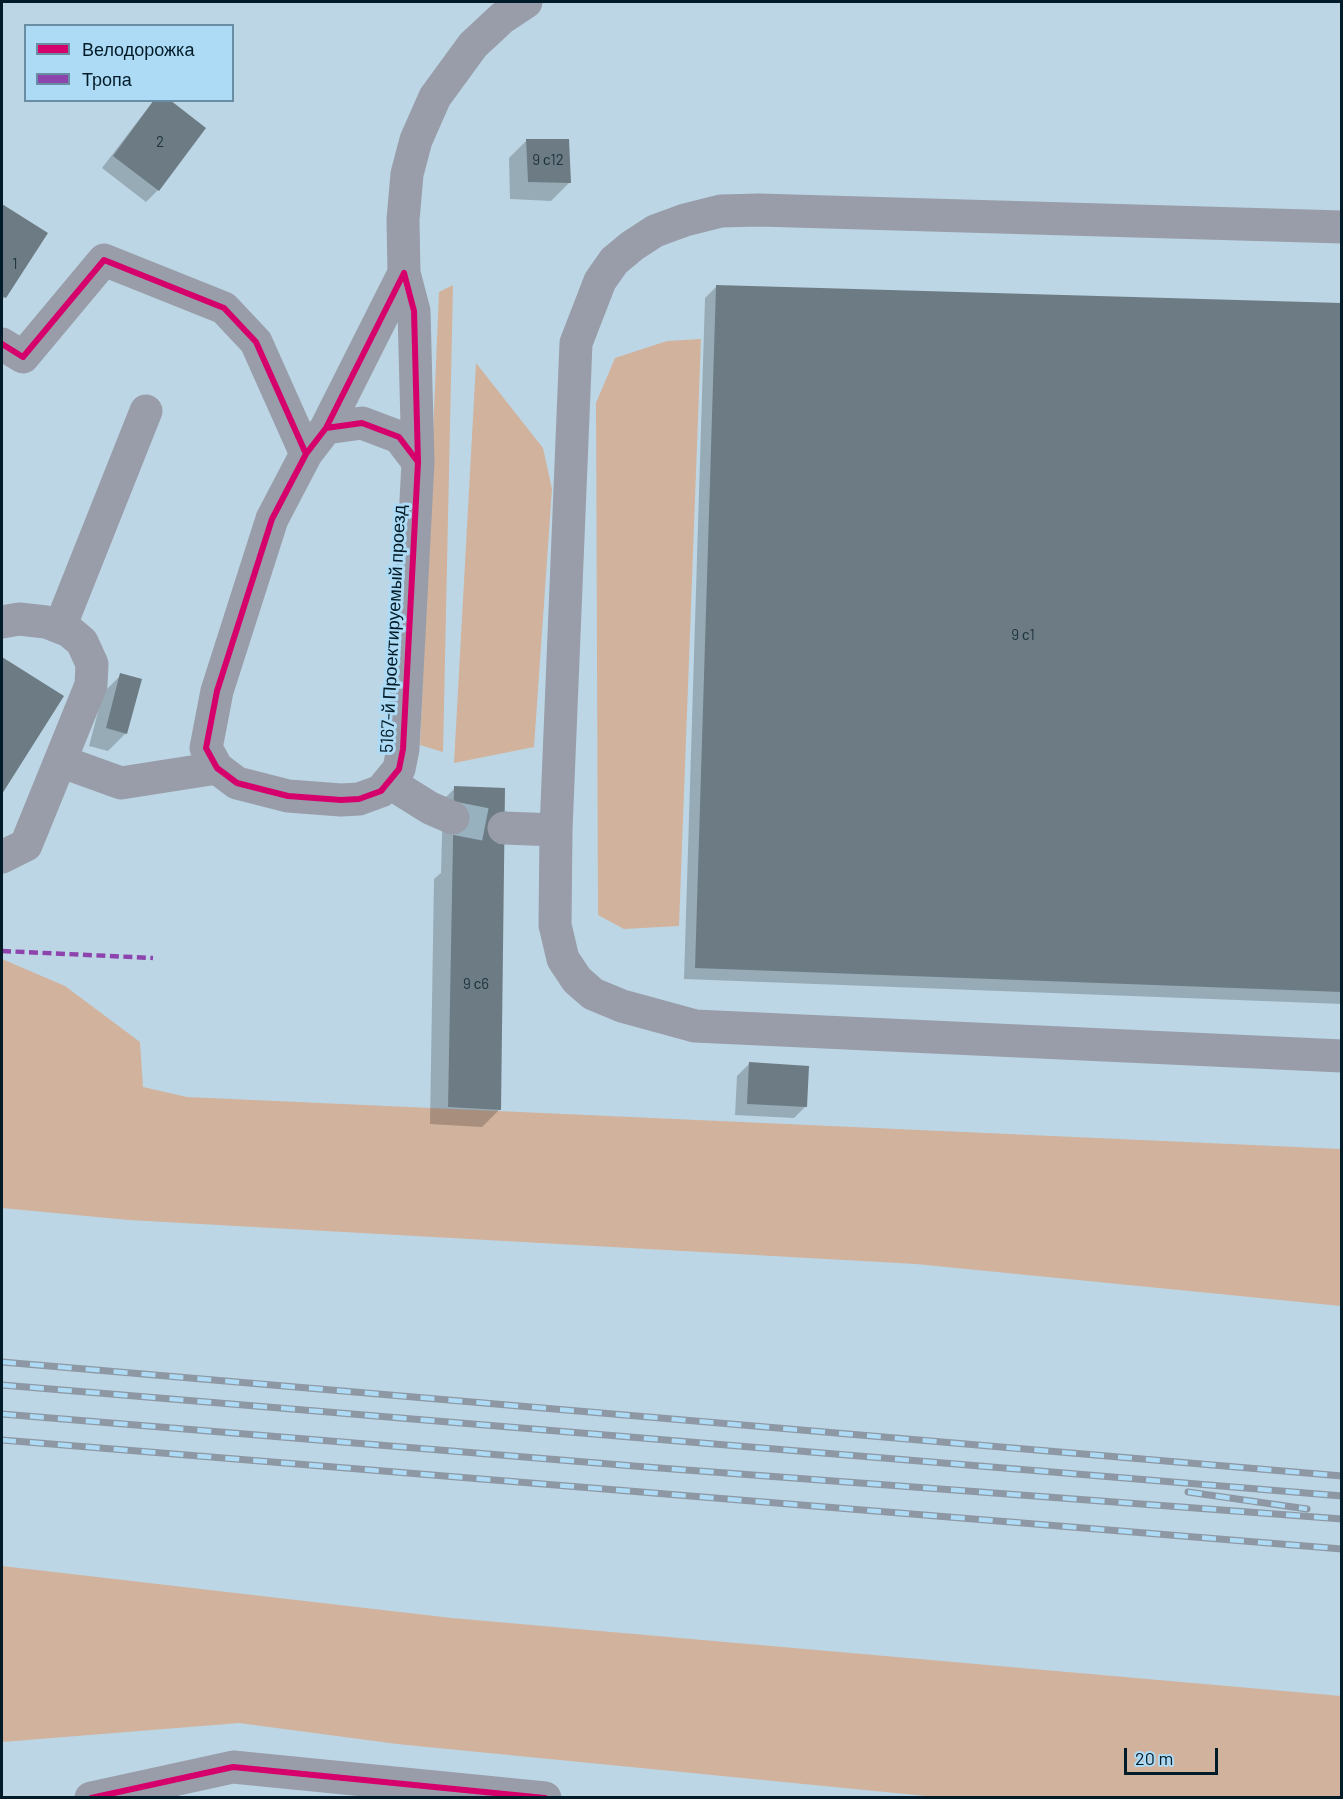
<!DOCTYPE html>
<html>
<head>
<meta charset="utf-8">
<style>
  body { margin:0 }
  #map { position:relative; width:1343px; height:1799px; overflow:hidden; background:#bdd6e5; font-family:Barlow,sans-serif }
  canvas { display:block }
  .frame { position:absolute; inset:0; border:3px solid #021b28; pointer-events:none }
  .legend { position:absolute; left:24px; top:24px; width:210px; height:78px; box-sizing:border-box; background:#addbf5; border:2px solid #698ea3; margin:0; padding:8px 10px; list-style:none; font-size:18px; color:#021b28 }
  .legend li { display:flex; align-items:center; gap:12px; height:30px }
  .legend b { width:30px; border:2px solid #698ea3 }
  .scale { position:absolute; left:1124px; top:1748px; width:94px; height:27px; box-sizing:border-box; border:3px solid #021b28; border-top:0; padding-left:8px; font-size:18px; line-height:21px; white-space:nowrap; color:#021b28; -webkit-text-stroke:4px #addbf5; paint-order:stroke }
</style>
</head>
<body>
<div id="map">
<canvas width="1343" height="1799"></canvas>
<div class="frame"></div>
<ul class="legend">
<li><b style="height:8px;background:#d6006c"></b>Велодорожка</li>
<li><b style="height:8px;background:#8e44ad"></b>Тропа</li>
</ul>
<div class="scale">20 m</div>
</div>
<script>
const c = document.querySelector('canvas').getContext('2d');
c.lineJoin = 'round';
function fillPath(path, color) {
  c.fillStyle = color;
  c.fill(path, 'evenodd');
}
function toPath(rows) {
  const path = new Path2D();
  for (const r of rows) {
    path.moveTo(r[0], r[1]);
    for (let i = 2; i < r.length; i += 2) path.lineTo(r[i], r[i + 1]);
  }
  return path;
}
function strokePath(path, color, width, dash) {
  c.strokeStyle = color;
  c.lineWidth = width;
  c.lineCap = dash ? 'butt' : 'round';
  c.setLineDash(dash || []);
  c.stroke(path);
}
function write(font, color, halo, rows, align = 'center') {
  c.font = font + ' Barlow,sans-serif';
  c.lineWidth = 6;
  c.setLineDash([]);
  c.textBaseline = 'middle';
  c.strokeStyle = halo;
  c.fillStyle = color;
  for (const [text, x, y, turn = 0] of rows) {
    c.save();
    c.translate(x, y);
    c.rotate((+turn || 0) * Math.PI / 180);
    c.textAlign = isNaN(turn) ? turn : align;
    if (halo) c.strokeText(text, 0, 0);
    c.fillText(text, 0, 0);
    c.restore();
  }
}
fillPath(toPath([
  [453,285,443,752,420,745,439,292],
  [701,339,679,926,624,929,598,915,596,403,615,358,667,341],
  [476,363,543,448,552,489,534,747,454,763],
  [2,959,65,986,140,1042,143,1087,187,1097,1341,1149,1341,1306,916,1264,129,1220,2,1208],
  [2,1566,452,1618,1341,1696,1341,1797,936,1797,397,1744,239,1723,2,1742]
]), '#d1b29d');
fillPath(toPath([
  [154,100,158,190,146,202,102,168],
  [527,140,569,183,551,201,510,199,509,158],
  [2,205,46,234,2,301],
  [717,286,1342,304,1342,1004,684,979,705,298],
  [2,658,62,697,2,792],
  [121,675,126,733,108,751,89,746,103,693],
  [455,788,500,1109,482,1127,430,1124,434,879,441,873,443,800],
  [749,1064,806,1106,794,1118,735,1115,737,1076]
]), '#0003');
fillPath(toPath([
  [154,100,170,100,206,128,159,191,113,156],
  [526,139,569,139,571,183,528,182],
  [2,204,48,233,6,298,2,296],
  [716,285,1342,303,1342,992,695,968],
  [2,657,64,696,2,794],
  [120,673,142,679,127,734,106,728],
  [454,786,505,788,501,1110,448,1107],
  [749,1062,809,1066,807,1107,747,1104]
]), '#6d7c84');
strokePath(toPath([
  [453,818,504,828]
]), '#98b1bf', 33, [33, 16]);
strokePath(toPath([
  [404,273,403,220,407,174,416,140,435,97,473,45,502,18,526,2],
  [2,344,23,357,104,260,224,308,256,342,306,454],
  [326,428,404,273,414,311,418,462,403,749,399,769,381,791,359,799,341,800,288,796,237,783,217,768,206,748,217,691,272,519,306,454,326,428,362,423,399,437,418,462],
  [2,622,19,619,46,622,69,631,82,642,92,664,91,685,26,845,2,857],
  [60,627,146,411],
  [60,761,121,783,217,768],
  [390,783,430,808,453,818],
  [504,828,556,830,555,925,563,959,577,980,593,994,622,1006,695,1026,1342,1056],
  [556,830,576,343,600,281,614,261,632,246,655,231,685,220,721,211,759,210,1342,227],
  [91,1798,233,1767,545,1798]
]), '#989da9', 33);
const rail = toPath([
  [2,1362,1342,1476],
  [2,1385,1342,1496],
  [2,1414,646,1467,1342,1519],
  [2,1440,1342,1549],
  [1188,1492,1307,1509]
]);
strokePath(rail, '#8d98a4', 7);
strokePath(rail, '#addbf5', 4.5, [14]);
strokePath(toPath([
  [2,951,153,958]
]), '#8e44ad', 4.5, [9, 4.5]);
strokePath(toPath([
  [2,344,23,357,104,260,224,308,256,342,306,454],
  [326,428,404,273,414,311,418,462,403,749,399,769,381,791,359,799,341,800,288,796,237,783,217,768,206,748,217,691,272,519,306,454,326,428,362,423,399,437,418,462],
  [91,1798,233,1767,545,1798]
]), '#d6006c', 6);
write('15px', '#1d333f', null, [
  ["2",160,142],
  ["9 с12",548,160],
  ["1",15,264],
  ["9 с1",1023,635],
  ["9 с6",476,984]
]);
write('18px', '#021b28', '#addbf5', [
  ["5167-й Проектируемый проезд",393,629,-87]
]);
</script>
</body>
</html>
